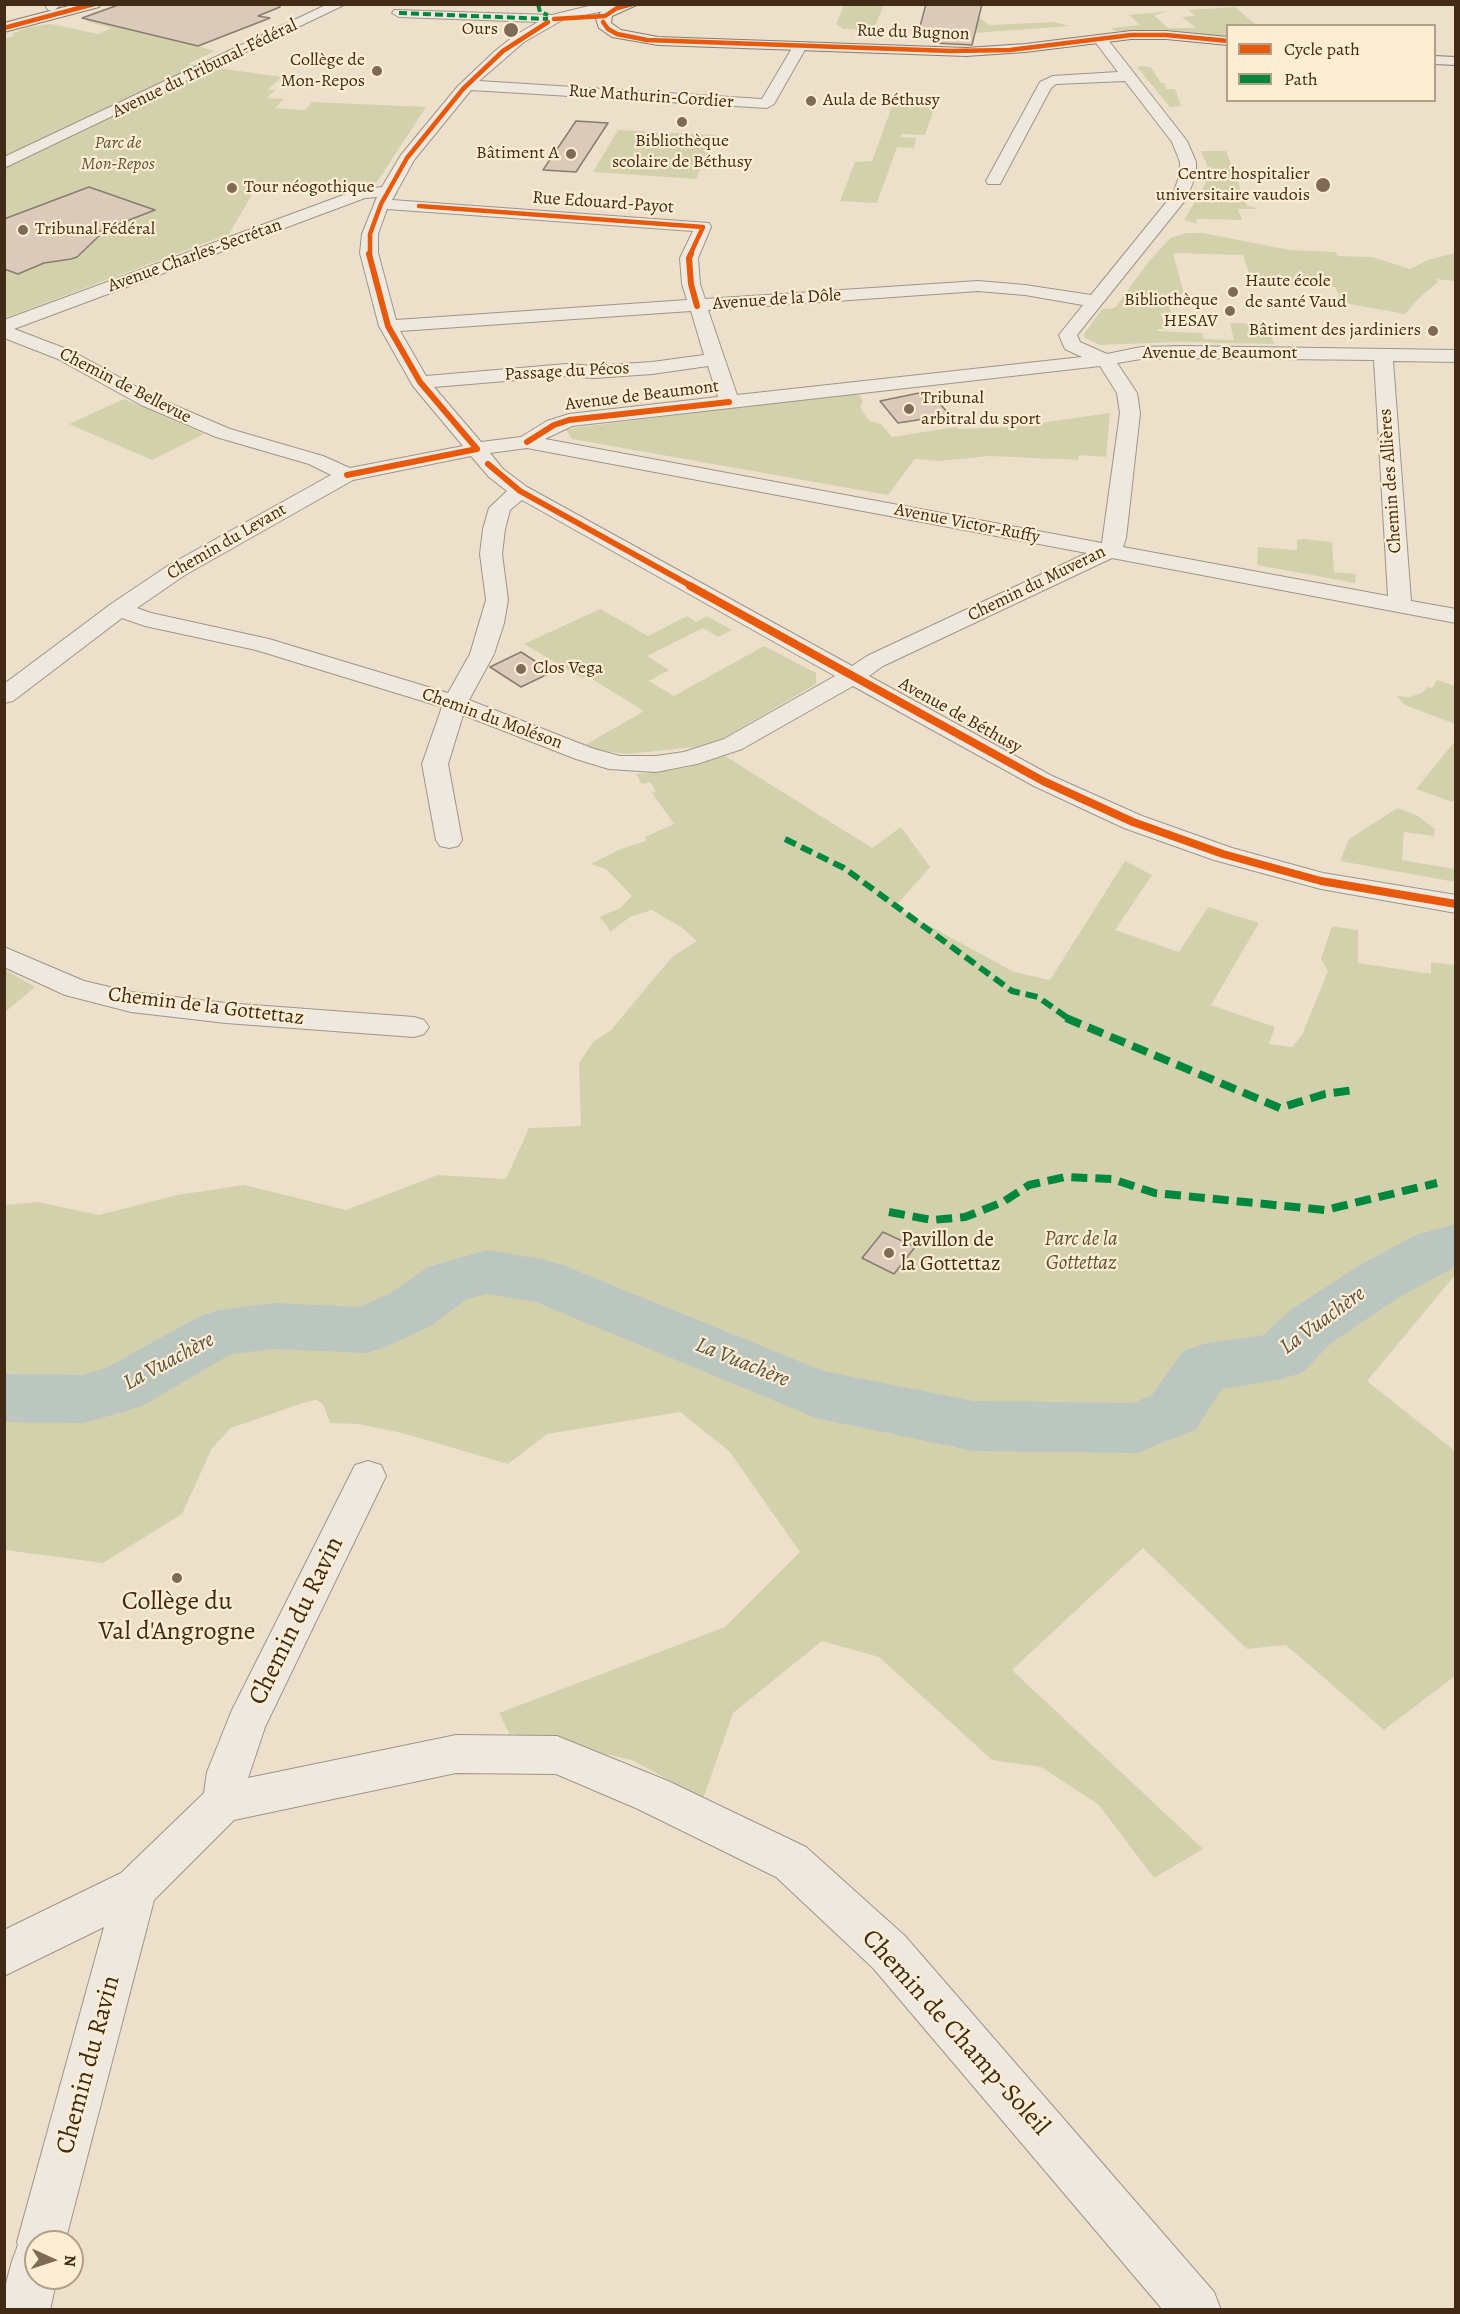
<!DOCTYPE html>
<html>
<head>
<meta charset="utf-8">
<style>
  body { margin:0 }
  #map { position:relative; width:1460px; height:2314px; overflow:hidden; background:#ede0cb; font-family:Alegreya,serif }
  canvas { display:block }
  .frame { position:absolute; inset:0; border:6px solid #422b16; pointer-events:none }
  .legend { position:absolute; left:1226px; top:24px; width:210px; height:78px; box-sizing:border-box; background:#fdedd3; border:2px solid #b29f87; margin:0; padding:8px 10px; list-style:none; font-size:18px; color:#422b16 }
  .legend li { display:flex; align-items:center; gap:12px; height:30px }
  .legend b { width:30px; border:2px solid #b29f87 }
  .north { position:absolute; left:24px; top:2230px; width:60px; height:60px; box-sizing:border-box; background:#fdedd3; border:2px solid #b29f87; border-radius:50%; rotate:93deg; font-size:16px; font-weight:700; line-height:24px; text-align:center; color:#422b16 }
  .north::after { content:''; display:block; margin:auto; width:21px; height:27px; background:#7e6a55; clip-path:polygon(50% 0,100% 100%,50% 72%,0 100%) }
</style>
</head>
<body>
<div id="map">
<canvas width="1460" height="2314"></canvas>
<div class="frame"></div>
<ul class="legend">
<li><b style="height:8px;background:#e8590c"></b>Cycle path</li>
<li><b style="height:8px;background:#00873e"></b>Path</li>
</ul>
<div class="north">N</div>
</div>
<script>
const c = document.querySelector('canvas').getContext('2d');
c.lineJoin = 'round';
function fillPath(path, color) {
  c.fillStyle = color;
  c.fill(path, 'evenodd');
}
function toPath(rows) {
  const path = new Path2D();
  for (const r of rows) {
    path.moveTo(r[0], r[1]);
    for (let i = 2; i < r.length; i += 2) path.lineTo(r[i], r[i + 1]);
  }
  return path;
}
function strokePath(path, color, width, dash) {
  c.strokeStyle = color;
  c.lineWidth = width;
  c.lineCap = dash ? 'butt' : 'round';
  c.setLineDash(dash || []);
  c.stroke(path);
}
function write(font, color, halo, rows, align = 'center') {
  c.font = font + ' Alegreya,serif';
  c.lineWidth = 4.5;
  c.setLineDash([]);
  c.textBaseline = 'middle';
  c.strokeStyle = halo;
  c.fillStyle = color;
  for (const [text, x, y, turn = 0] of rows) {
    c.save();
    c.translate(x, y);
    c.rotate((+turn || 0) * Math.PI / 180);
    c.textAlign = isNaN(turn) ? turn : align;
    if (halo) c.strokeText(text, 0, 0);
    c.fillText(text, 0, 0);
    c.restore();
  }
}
fillPath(toPath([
  [135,5,198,46,215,51,188,64,282,77,268,89,275,90,267,98,284,99,275,108,305,110,312,102,426,107,377,182,359,189,278,186,273,182,257,186,229,234,5,318,4,39,15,35,11,34,29,27,51,24,98,34,112,28,85,21],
  [844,5,844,4,884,5,874,28,865,30,843,29,836,24],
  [1235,7,1256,25,1228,26,1227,36,1166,30,1115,31,1111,28,1140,25,1129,15,1170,11,1154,15,1168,28,1196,28,1182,17,1195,16,1188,10],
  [967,10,990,25,1054,22,1070,26,975,33],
  [1143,66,1151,67,1161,83,1164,83,1166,89,1175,89,1181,106,1170,107,1137,67],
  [895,98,937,100,925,135,901,134,901,137,916,138,914,148,897,147,877,203,840,201,855,162,872,161],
  [618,130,717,135,696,179,593,172],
  [1201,151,1226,151,1247,206,1255,207,1256,209,1238,209,1242,220,1196,219,1197,224,1184,220,1205,185,1209,170],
  [1187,233,1203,233,1290,250,1335,252,1338,256,1372,257,1410,269,1428,260,1455,253,1455,281,1436,279,1438,282,1420,297,1405,314,1339,302,1339,296,1335,287,1253,286,1243,255,1173,253,1184,294,1167,293,1171,313,1161,313,1165,329,1158,329,1158,331,1202,333,1204,339,1234,340,1230,323,1267,324,1274,344,1177,342,1100,345,1085,338,1084,334,1102,309,1115,308,1146,265,1170,238],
  [858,392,863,401,860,407,864,414,870,421,881,424,892,437,956,427,958,429,1011,427,1110,413,1106,457,1079,455,1078,460,990,456,939,461,915,459,888,495,572,439,566,429],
  [124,399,204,434,152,460,69,424],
  [1304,539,1332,542,1334,572,1356,574,1355,583,1257,565,1258,547,1297,550,1297,540],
  [600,609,648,636,687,616,696,622,707,616,732,630,718,637,703,628,647,656,669,670,649,681,674,696,764,646,816,673,816,684,722,739,695,747,627,754,596,750,585,745,644,711,587,676,582,678,524,644],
  [1437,680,1455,686,1455,724,1405,705,1396,696,1409,697,1422,693,1428,687,1432,688],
  [1455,741,1455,799,1452,802,1416,789],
  [725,756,872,848,901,827,930,867,895,907,1014,972,1050,980,1125,861,1152,875,1115,930,1179,952,1208,907,1259,923,1211,1005,1275,1027,1269,1044,1292,1047,1302,1035,1328,971,1321,959,1332,926,1358,930,1358,963,1431,974,1431,962,1455,965,1455,1275,1367,1381,1455,1451,1455,1676,1384,1730,1286,1645,1247,1649,1143,1548,1012,1670,1203,1849,1154,1878,1099,1805,1041,1767,992,1760,879,1657,822,1641,733,1713,703,1799,632,1760,509,1733,499,1713,725,1627,800,1552,729,1451,680,1412,547,1434,508,1464,402,1433,359,1424,330,1423,323,1404,316,1400,303,1403,231,1428,212,1448,182,1514,103,1563,5,1550,4,1205,38,1202,99,1215,177,1195,244,1185,346,1210,438,1175,506,1179,529,1128,581,1126,579,1063,593,1042,611,1030,672,957,697,941,681,927,652,910,630,917,610,932,606,924,599,917,620,908,632,896,606,869,591,864,621,849,646,841,645,837,674,824,652,793,656,791,650,782,642,784,636,774,686,768],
  [1398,808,1418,816,1435,829,1434,836,1404,832,1402,860,1455,869,1455,882,1340,861,1349,839],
  [4,969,35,987,5,1012,4,1012]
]), '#d3d1ac');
fillPath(toPath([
  [1456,1224,1456,1266,1398,1298,1331,1343,1302,1373,1281,1379,1222,1389,1196,1429,1137,1453,974,1451,816,1418,536,1302,487,1294,467,1299,434,1324,388,1346,367,1353,275,1349,231,1354,144,1405,123,1412,83,1423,4,1422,4,1374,83,1375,106,1368,198,1317,219,1310,275,1303,361,1307,392,1292,428,1267,487,1250,545,1260,565,1266,823,1371,974,1401,1133,1403,1152,1395,1183,1351,1204,1344,1264,1335,1289,1311,1358,1266,1416,1235,1456,1224]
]), '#bbc6c1');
const building = toPath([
  [121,4,280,4,280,7,258,16,270,18,198,46,82,18,121,4],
  [926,4,982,4,972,45,935,43,938,35,918,34,926,4],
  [576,121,608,123,576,172,543,170,576,121],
  [89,187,155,210,93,234,99,236,77,257,71,259,44,263,18,274,4,269,4,219,89,187],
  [924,392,930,393,950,415,898,423,880,401,924,392],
  [521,652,552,672,521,687,490,667,521,652],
  [883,1232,915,1247,894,1274,862,1258,883,1232]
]);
fillPath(building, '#dbc9b9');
strokePath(building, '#877d6f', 1.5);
const minor = toPath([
  [48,4,62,4,53,11,48,10,46,7,48,4],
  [328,4,346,4,4,168,4,157,328,4],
  [597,4,625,4,619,8,564,19,524,42,479,81,762,99,795,43,800,42,807,46,774,104,767,108,471,90,414,160,392,200,709,223,711,227,698,258,700,284,705,299,978,281,1025,285,1091,295,1173,194,1180,174,1180,162,1172,142,1125,81,1056,84,1051,88,1000,184,988,184,986,181,1040,82,1053,76,1118,72,1093,39,1100,35,1105,36,1187,141,1196,162,1196,174,1187,198,1077,335,1080,342,1107,354,1141,347,1182,346,1456,350,1456,362,1393,361,1411,601,1456,609,1456,623,1112,558,883,666,869,676,1052,776,1142,816,1232,848,1323,873,1456,895,1456,913,1321,889,1214,860,1124,828,1034,786,853,686,742,749,697,764,656,772,609,769,576,759,463,715,448,764,462,840,458,846,449,848,440,846,436,840,422,764,442,707,256,650,145,626,122,618,13,701,4,703,4,684,111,604,169,565,331,475,309,464,216,437,141,405,58,359,4,338,4,320,357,190,382,187,401,155,458,86,495,51,514,36,538,22,399,17,392,13,394,10,552,15,597,4],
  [377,197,362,234,360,253,379,326,413,386,463,446,350,468,323,456,230,429,155,397,72,351,14,329,365,198,377,197],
  [387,209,693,231,680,258,682,284,687,300,396,320,378,253,378,234,387,209],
  [978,291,1025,295,1083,305,1059,335,1065,349,1082,357,737,395,708,310,978,291],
  [691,311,704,355,652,362,594,366,566,364,426,376,400,331,691,311],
  [1182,358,1374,360,1388,596,1123,547,1126,538,1140,413,1137,393,1117,363,1141,359,1182,358],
  [708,366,718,397,569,414,547,421,521,437,481,442,434,387,566,376,594,378,652,374,708,366],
  [1100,366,1117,393,1120,413,1102,543,545,439,572,426,1100,366],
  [527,448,1087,553,867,656,852,666,527,487,503,469,490,453,527,448],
  [471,456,489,477,507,491,489,508,483,529,480,554,486,600,470,654,448,693,269,639,151,613,137,608,185,575,353,480,471,456],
  [522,500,835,676,724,739,684,752,656,756,620,756,594,749,469,700,494,654,504,623,508,600,502,554,505,529,510,510,522,500],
  [4,947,84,981,131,992,226,1003,414,1017,424,1020,429,1027,424,1034,414,1037,226,1023,131,1012,65,995,4,967,4,947],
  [368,1461,381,1465,386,1476,265,1727,248,1778,456,1735,557,1736,668,1781,806,1847,905,1936,1214,2292,1221,2310,1163,2310,873,1968,776,1877,638,1809,556,1774,456,1773,234,1820,154,1900,65,2242,36,2242,36,2278,57,2278,50,2310,4,2310,4,2291,12,2261,18,2245,17,2242,104,1927,4,1976,4,1930,121,1873,204,1793,207,1772,232,1710,355,1465,368,1461]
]);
const major = toPath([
  [76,4,101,4,99,7,4,32,4,23,76,4],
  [617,4,639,4,612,16,611,23,621,30,658,37,966,48,1025,44,1131,31,1166,31,1228,37,1228,45,1166,39,1131,39,1025,52,966,56,658,45,612,37,599,28,596,19,602,10,617,4],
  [1434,56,1456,57,1456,65,1434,64,1434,56]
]);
strokePath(minor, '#9f9587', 2);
strokePath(major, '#877d6f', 2);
fillPath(minor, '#efe8de');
fillPath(major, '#ece4d9');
strokePath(toPath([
  [538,4,540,12,548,15],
  [399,13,548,19]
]), '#00873e', 4, [8, 4]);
strokePath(toPath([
  [785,839,844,868,1012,991,1038,997,1069,1019]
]), '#00873e', 6, [12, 6]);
strokePath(toPath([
  [1066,1018,1280,1108,1325,1094,1354,1090],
  [889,1212,932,1220,965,1217,1003,1202,1029,1185,1065,1177,1112,1179,1155,1193,1325,1210,1437,1183]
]), '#00873e', 8, [16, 8]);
strokePath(toPath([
  [554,19,605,16,617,8,632,4],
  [603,22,608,29,617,34,647,40,951,51,1010,50,1131,35,1166,35,1228,41],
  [4,28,94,4],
  [419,206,703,227,690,255],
  [370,255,370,234,381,204,407,158,463,89,503,51,548,22]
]), '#e8590c', 4.5);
strokePath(toPath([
  [369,254,388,326,420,382,477,449],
  [691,254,689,258,691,284,697,306],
  [527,442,554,425,569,420,729,402],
  [488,464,520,491,693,587],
  [347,475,477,449]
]), '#e8590c', 6);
strokePath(toPath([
  [690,586,1043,781,1133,822,1223,854,1321,881,1456,904]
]), '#e8590c', 8);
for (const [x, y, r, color] of [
  [511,30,8,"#7e6a55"],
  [377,71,6,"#7e6a55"],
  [811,101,6,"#7e6a55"],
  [682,122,6,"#7e6a55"],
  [571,154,6,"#7e6a55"],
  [1323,185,8,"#7e6a55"],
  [232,188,6,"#7e6a55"],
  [23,230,6,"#7e6a55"],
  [1233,292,6,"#7e6a55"],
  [1230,311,6,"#7e6a55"],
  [1433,331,6,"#7e6a55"],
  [909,409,6,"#7e6a55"],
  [521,669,6,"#7e6a55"],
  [889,1253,6,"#7e6a55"],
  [177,1578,6,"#7e6a55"]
]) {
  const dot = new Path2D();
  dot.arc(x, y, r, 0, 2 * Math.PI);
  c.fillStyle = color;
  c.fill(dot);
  strokePath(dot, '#fdedd3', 2);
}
write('18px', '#422b16', '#fdedd3', [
  ["Ours",498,30],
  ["Collège de",365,61],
  ["Mon-Repos",365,82],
  ["Aula de Béthusy",823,101,"left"],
  ["Bibliothèque",682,142,"center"],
  ["scolaire de Béthusy",682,163,"center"],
  ["Bâtiment A",559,154],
  ["Centre hospitalier",1310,175],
  ["universitaire vaudois",1310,196],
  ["Tour néogothique",244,188,"left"],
  ["Tribunal Fédéral",35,230,"left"],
  ["Haute école",1245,282,"left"],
  ["de santé Vaud",1245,303,"left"],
  ["Bibliothèque",1218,301],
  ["HESAV",1218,322],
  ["Bâtiment des jardiniers",1421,331],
  ["Tribunal",921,399,"left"],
  ["arbitral du sport",921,420,"left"],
  ["Clos Vega",533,669,"left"]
], 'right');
write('18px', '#422b16', '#fdedd3', [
  ["Rue du Bugnon",913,33,2],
  ["Avenue du Tribunal-Fédéral",205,69,-26],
  ["Rue Mathurin-Cordier",651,97,4],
  ["Rue Edouard-Payot",603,203,4],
  ["Avenue Charles-Secrétan",195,256,-20],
  ["Avenue de la Dôle",777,300,-4],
  ["Avenue de Beaumont",1220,354],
  ["Passage du Pécos",567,372,-3],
  ["Chemin de Bellevue",125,386,27],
  ["Avenue de Beaumont",642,396,-7],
  ["Chemin des Allières",1391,481,-94],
  ["Avenue Victor-Ruffy",967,524,11],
  ["Chemin du Levant",227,542,-30],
  ["Chemin du Muveran",1037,584,-26],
  ["Avenue de Béthusy",960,716,29],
  ["Chemin du Moléson",492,719,20]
]);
write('italic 18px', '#615235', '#fdedd3', [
  ["Parc de",118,144],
  ["Mon-Repos",118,165]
]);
write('21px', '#422b16', '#fdedd3', [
  ["Chemin de la Gottettaz",206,1007,7]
]);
write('italic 21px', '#615235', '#fdedd3', [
  ["Parc de la",1081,1240],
  ["Gottettaz",1081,1264]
]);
write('21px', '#422b16', '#fdedd3', [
  ["Pavillon de",901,1241],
  ["la Gottettaz",901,1265]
], 'left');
write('italic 22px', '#5b4f40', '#fdedd3', [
  ["La Vuachère",1323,1321,-36],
  ["La Vuachère",169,1362,-28],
  ["La Vuachère",742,1363,22]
]);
write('26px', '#422b16', '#fdedd3', [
  ["Collège du",177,1603],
  ["Val d'Angrogne",177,1633]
]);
write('26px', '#422b16', '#fdedd3', [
  ["Chemin du Ravin",297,1621,-64],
  ["Chemin de Champ-Soleil",955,2033,48],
  ["Chemin du Ravin",89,2065,-75]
]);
</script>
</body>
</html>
